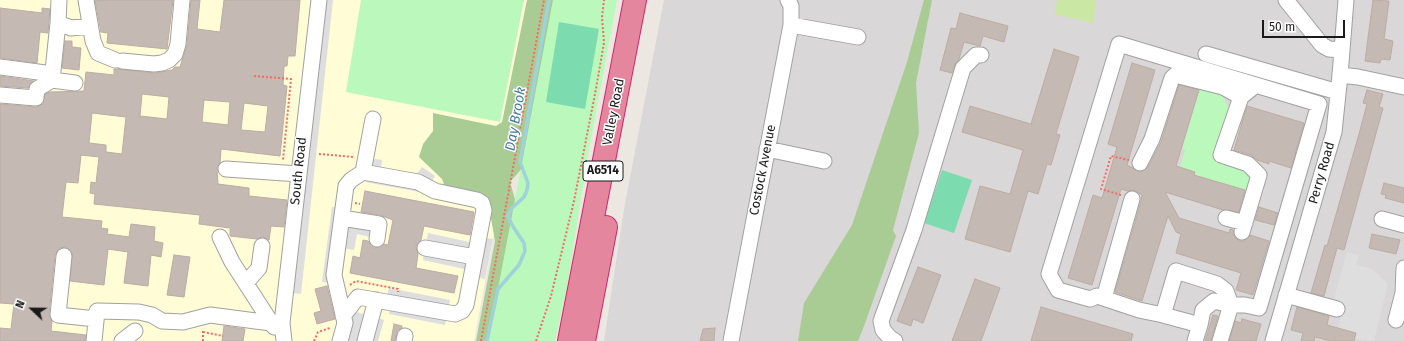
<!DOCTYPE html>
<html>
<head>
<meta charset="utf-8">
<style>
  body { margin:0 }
  #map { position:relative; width:1404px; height:341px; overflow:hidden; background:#ece7e0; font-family:"Fira Sans",sans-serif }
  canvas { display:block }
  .north { position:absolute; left:12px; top:289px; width:40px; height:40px; -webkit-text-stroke:3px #fff; paint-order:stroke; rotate:292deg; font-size:11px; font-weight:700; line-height:16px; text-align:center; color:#1a1a1a }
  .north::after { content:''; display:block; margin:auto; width:14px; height:18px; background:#1a1a1a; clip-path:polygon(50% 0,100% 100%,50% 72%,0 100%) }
  .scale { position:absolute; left:1262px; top:20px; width:83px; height:18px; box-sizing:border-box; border:2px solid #1a1a1a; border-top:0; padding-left:5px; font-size:12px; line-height:14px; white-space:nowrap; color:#1a1a1a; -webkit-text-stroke:3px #fff; paint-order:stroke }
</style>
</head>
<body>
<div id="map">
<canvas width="1404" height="341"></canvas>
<div class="north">N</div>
<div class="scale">50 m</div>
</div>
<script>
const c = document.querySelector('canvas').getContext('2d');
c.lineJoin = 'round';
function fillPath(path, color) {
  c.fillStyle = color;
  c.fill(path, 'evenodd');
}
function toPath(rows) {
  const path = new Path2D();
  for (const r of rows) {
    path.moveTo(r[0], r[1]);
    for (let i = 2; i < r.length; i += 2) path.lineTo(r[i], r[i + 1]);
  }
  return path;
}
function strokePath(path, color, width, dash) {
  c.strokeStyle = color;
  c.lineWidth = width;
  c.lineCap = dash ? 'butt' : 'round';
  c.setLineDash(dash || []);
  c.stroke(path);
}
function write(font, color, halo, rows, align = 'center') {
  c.font = font + ' "Fira Sans",sans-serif';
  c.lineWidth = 3;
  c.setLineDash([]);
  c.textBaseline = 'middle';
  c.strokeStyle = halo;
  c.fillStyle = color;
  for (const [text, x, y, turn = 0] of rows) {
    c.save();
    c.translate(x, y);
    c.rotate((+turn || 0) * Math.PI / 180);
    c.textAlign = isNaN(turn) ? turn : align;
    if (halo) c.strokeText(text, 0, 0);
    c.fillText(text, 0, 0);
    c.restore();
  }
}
fillPath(toPath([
  [664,0,1404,0,1404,341,604,341,624,209]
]), '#d9d7d7');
fillPath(toPath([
  [0,0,538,0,474,341,0,341]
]), '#fffcd6');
fillPath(toPath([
  [1057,0,1096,0,1093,23,1055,14]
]), '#cae8a4');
fillPath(toPath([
  [527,0,565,0,525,165,510,182,518,210,514,341,476,341,495,241,489,207,445,187,442,179,419,157,423,144,433,131,433,113,496,126,502,122],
  [924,0,932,0,916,83,919,133,893,230,896,236,864,326,858,341,798,341,804,303,852,225,907,62]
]), '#a9cc94');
fillPath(toPath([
  [361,0,524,0,500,122,346,92],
  [553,0,617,0,586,166,567,288,555,341,488,341],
  [1200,87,1221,93,1229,109,1215,158,1246,168,1250,181,1247,191,1194,175,1194,172,1180,167,1185,150,1182,149]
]), '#baf8bb');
fillPath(toPath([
  [559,22,599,29,585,109,546,102],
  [942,170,972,180,954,233,924,223]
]), '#7cdcb0');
fillPath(toPath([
  [323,0,333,0,301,294,292,293],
  [370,158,382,160,381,168,416,175,422,167,435,176,425,193,365,182],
  [332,207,340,208,330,283,322,282],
  [348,222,372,227,370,237,357,234,354,250,343,248],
  [428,233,483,245,485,238,493,239,485,279,477,277,478,272,423,260],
  [1347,252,1359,255,1356,265,1369,268,1378,274,1388,284,1374,341,1355,339,1356,333,1338,329,1341,316,1330,312],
  [389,288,450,300,445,325,389,314,392,298,387,296],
  [353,311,384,320,378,341,345,341]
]), '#dedede');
strokePath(toPath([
  [487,341,498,289,519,265,525,251,524,243,512,225,508,216,511,209,524,197,527,190,528,183,520,162,549,0]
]), '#9fd2db', 3.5);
const building = toPath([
  [95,0,173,0,167,49,107,43,108,33,101,32,95,0],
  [191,0,200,0,197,29,220,32,224,0,300,0,295,56,288,56,287,66,284,66,283,85,287,86,280,156,221,149,220,163,217,168,218,184,249,188,249,196,287,200,284,227,271,226,269,240,263,237,257,239,230,236,230,228,199,224,200,215,94,204,95,194,90,193,91,182,96,183,99,157,81,155,78,183,66,182,62,217,102,221,101,228,108,229,107,234,129,237,131,224,155,227,154,241,163,243,161,257,151,255,148,286,124,283,128,252,108,249,104,285,70,281,72,253,65,247,60,248,55,255,49,314,52,321,51,331,86,335,85,341,0,341,0,328,11,329,14,304,0,303,0,104,36,107,43,104,45,94,50,92,84,91,86,72,114,75,114,69,117,69,155,73,172,70,175,67,180,67,187,45,191,0],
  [142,94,169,97,167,119,140,116,142,94],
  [204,100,230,102,228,125,202,122,204,100],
  [244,103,268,106,265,132,241,130,244,103],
  [92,113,126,117,122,154,106,152,106,145,89,143,92,113],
  [1373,0,1389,1,1384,39,1393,41,1390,60,1381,59,1380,63,1365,61,1373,0],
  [0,8,42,13,42,8,50,9,48,33,40,32,37,63,0,58,0,8],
  [960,13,1008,26,1004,42,983,36,980,46,964,42,959,59,955,65,952,73,940,70,951,28,956,29,960,13],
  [65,41,72,41,72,47,81,48,79,70,62,68,65,41],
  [1054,49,1079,57,1056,134,1060,135,1051,165,1047,164,1038,194,1028,191,1010,252,965,239,980,186,1010,194,1023,150,962,132,970,106,1031,124,1054,49],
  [1132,63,1155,70,1127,165,1140,172,1148,167,1161,142,1179,85,1199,90,1176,166,1195,172,1194,175,1245,190,1239,212,1223,210,1165,192,1179,218,1229,233,1230,229,1233,230,1235,238,1240,241,1244,241,1250,235,1269,241,1253,295,1236,290,1241,273,1176,253,1181,234,1176,232,1168,216,1142,301,1115,292,1141,201,1142,195,1134,190,1128,191,1121,189,1092,285,1068,278,1093,195,1102,198,1117,147,1108,144,1132,63],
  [0,76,34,81,28,88,0,86,0,76],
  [1367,90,1383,94,1379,107,1383,108,1344,250,1337,248,1324,296,1311,293,1325,245,1327,246,1359,134,1367,104,1363,103,1367,90],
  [1247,106,1304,123,1291,168,1269,161,1269,164,1257,160,1251,155,1234,150,1247,106],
  [1384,183,1404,188,1404,203,1385,198,1386,195,1381,194,1384,183],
  [365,191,474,212,470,235,424,226,421,240,416,246,418,254,416,268,458,276,454,293,350,273,353,256,360,258,363,240,368,241,371,246,375,248,384,244,388,245,393,220,380,215,361,212,365,191],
  [1259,207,1278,213,1274,225,1255,220,1259,207],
  [1372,234,1400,240,1396,254,1369,248,1372,234],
  [174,255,190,257,184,297,167,295,174,255],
  [918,267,941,275,923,323,913,319,911,326,897,321,918,267],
  [975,279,1000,288,981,341,952,341,975,279],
  [327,286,335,319,317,324,314,313,321,311,315,289,327,286],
  [1041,307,1133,334,1131,341,1031,341,1041,307],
  [1297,307,1329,316,1327,325,1356,333,1354,341,1331,341,1315,337,1314,341,1301,341,1303,333,1291,330,1297,307],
  [1213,315,1218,316,1211,341,1205,341,1213,315],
  [1242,319,1261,324,1256,341,1229,341,1235,321,1241,323,1242,319],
  [394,324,402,326,402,328,398,330,395,341,391,341,394,324],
  [224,326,245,329,243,341,222,341,224,326],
  [715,328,714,341,700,341,703,329,715,328]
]);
fillPath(building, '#c4b9b3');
strokePath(building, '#beaca2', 1);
const minor = toPath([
  [59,0,58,23,71,28,90,26],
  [86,0,93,41,98,53,115,60],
  [1286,0,1322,45,1329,49,1342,50],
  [58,23,52,80,75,83],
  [791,25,858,37],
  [1206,54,1338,92],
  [122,61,154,64,162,63,169,60,175,54,178,44,182,0],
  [0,67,53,74],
  [1340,75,1358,77,1404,87],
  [0,95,36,98,37,89,52,80],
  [767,149,824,161],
  [1140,163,1152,139,1172,78,1175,75,1223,87,1241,97],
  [226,169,299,174],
  [363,172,373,119],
  [342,218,379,224,377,239],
  [1226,218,1245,223],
  [1382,219,1404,225],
  [1242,232,1259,175,1248,164,1221,155,1241,97,1256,85],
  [220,237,232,262,274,327],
  [425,248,475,257],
  [64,256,58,315,96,319],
  [1176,271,1217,284,1226,291,1231,305,1214,301,1203,310,1200,325,1163,315,1176,271],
  [246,283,259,268,262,246],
  [1286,295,1337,309],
  [1104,298,1132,199],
  [1163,315,1139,310,1097,296,1090,299,1058,290,1049,274,1119,44,1319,104,1259,308,1245,305,1231,305,1220,341],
  [1396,320,1403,293,1404,268],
  [94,341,97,311,139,312,152,315,162,321,183,322,210,315,271,323],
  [122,341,135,331],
  [284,341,282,323,319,0],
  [340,341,345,323,334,275,346,186,351,180,363,172,418,182,435,191,477,200,482,203,484,210,466,305,462,311,455,314,358,297,343,316],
  [365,341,376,300],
  [404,341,405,336],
  [731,341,791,25,791,6,788,0],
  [895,341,890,338,883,330,881,321,914,230,963,68,976,55,981,55],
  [1195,341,1200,325],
  [1273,341,1334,132,1340,75,1346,0]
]);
const highway = toPath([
  [569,341,635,0],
  [584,341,606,227]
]);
strokePath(minor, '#a1a1a1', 17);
strokePath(highway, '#d3246d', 24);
strokePath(toPath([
  [254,76,291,79,283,160],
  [319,154,354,157],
  [1121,195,1101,189,1111,156,1129,160],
  [355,203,360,204],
  [350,285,356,281,398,289,398,292],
  [203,332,223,336],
  [203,341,203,330],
  [314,341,318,332,330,328],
  [481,341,544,0],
  [536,341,551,296,574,201,595,94,604,43,602,17,604,0]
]), '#f96964', 2, [2, 2]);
strokePath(minor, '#fff', 15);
strokePath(highway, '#e5869f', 22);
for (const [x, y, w] of [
  [603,171,40]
]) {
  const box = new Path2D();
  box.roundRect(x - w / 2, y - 10, w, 20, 3);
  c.fillStyle = '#fff';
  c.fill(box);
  strokePath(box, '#1a1a1a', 1);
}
write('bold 12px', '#1a1a1a', null, [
  ["A6514",603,171]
]);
write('13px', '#1a1a1a', '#fff', [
  ["Valley Road",614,112,-79],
  ["Costock Avenue",763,170,-79],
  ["South Road",299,171,-84],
  ["Perry Road",1322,173,-74]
]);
write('italic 14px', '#467aa0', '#fff', [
  ["Day Brook",516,119,-80]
]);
</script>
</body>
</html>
